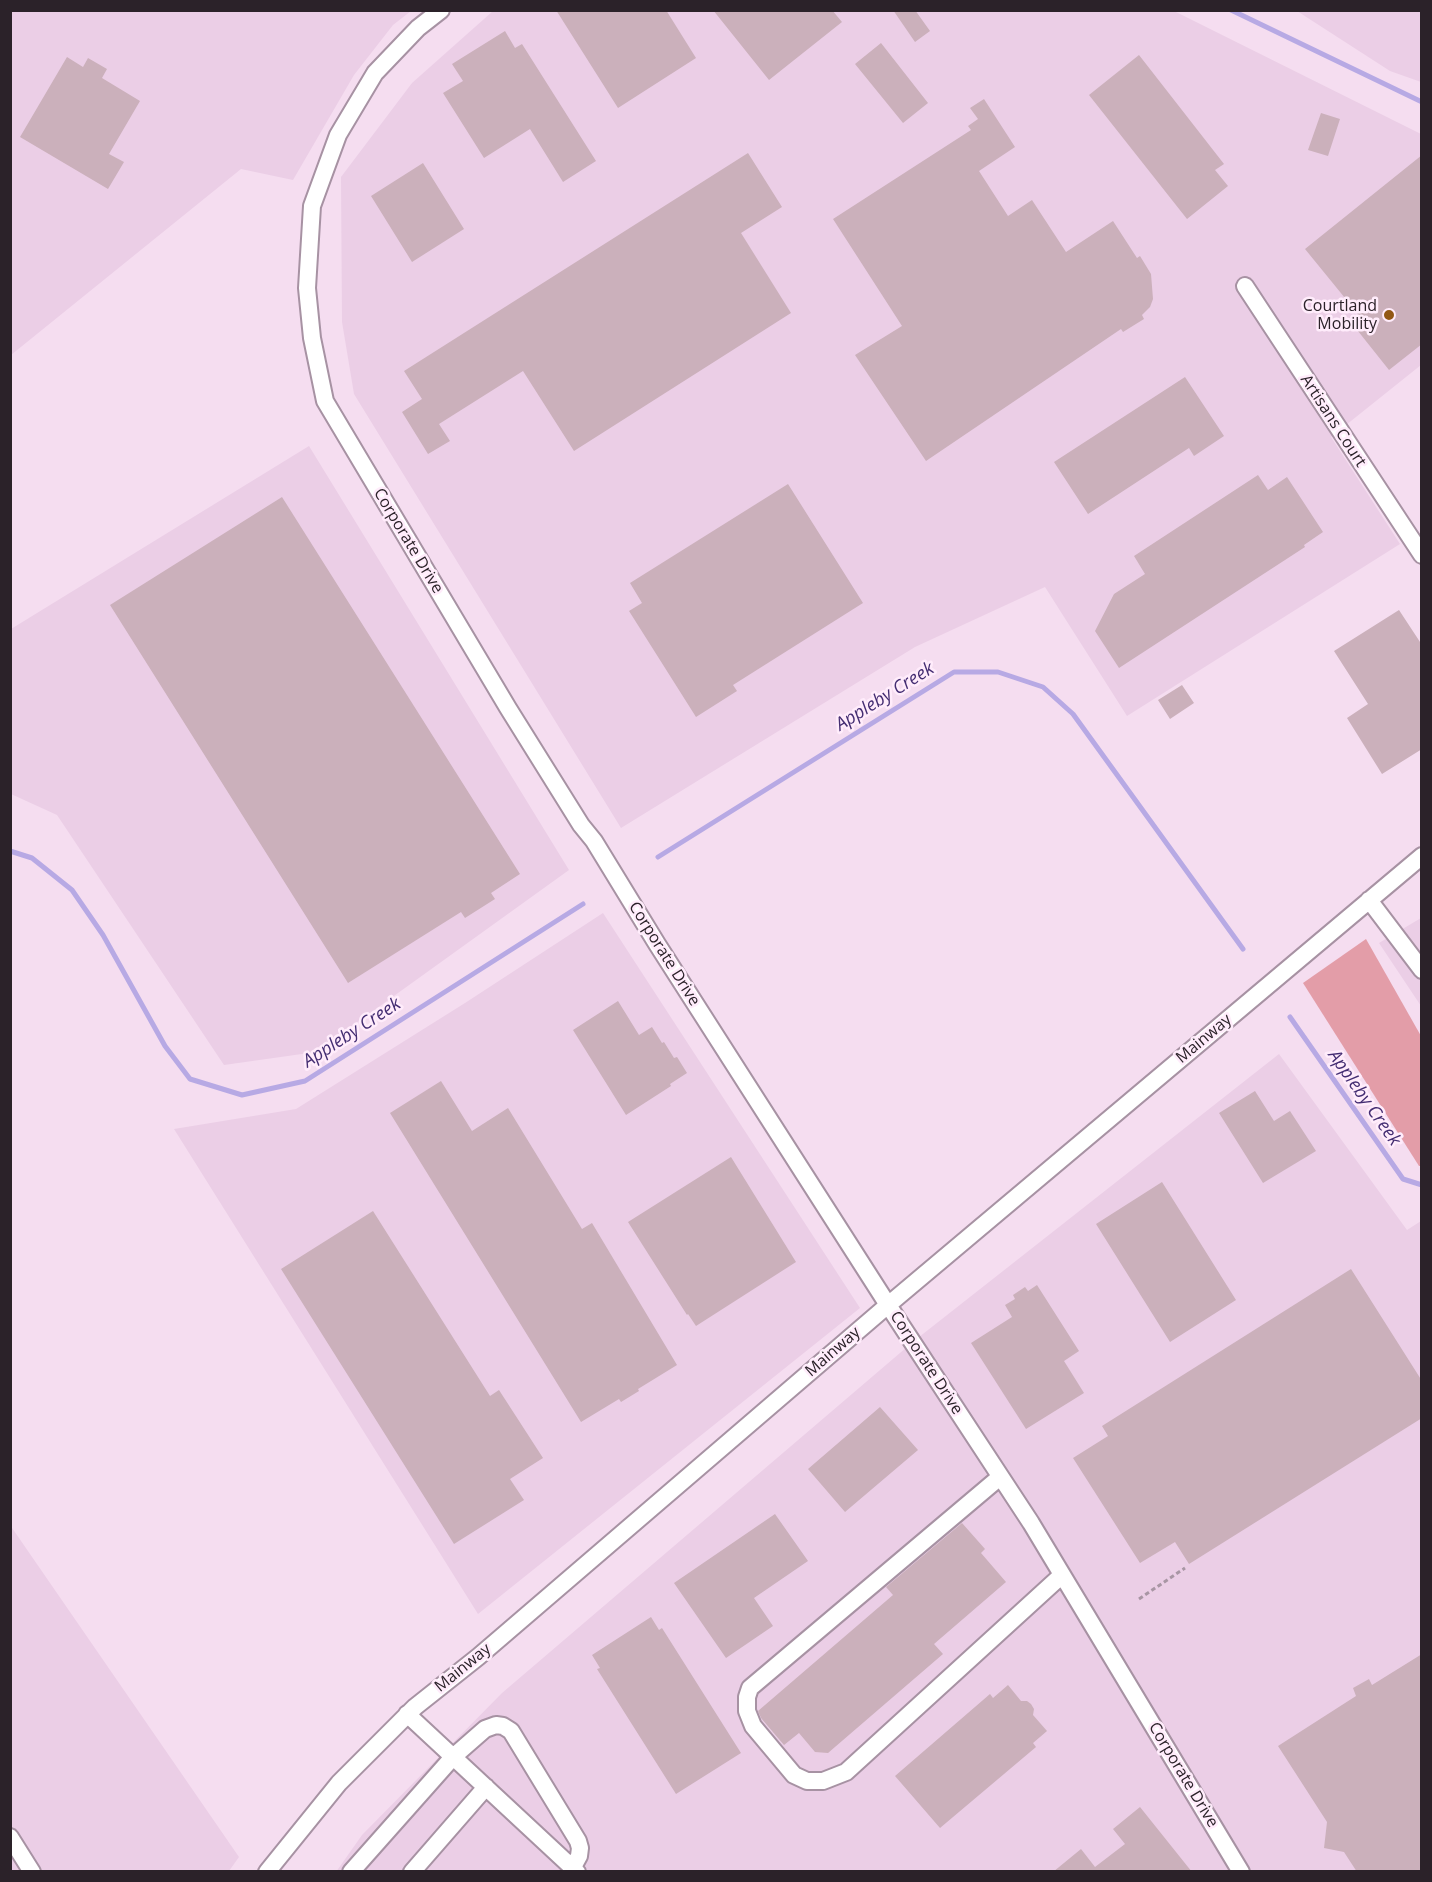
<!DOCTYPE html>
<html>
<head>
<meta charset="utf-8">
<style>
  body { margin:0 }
  #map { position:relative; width:1432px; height:1882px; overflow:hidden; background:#f5ddf0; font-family:"Open Sans",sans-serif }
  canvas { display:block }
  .frame { position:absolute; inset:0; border:12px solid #2b2229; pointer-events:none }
</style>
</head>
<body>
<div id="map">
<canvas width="1432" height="1882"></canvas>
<div class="frame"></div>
</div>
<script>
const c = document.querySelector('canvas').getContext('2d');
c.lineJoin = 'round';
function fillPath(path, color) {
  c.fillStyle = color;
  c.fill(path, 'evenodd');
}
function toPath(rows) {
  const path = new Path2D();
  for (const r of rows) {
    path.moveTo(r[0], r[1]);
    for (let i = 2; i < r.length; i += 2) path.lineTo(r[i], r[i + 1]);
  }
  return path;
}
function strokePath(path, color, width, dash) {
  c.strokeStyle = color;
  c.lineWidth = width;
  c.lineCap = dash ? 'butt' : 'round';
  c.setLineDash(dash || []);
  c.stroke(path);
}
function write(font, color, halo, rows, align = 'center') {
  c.font = font + ' "Open Sans",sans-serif';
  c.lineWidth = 5;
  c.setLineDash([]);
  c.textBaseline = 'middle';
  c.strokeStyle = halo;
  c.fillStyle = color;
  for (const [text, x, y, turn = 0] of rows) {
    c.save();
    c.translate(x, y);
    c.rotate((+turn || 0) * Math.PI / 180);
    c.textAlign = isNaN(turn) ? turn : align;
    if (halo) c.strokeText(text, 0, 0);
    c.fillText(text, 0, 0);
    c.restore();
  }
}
fillPath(toPath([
  [11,11,411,11,393,25,354,75,293,180,241,169,11,355],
  [493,11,1174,11,1421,134,1421,365,1331,437,1400,544,1127,716,1045,587,915,647,621,828,354,394,342,322,341,177,412,83],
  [1297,11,1421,11,1421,82,1390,71],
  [309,446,569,870,316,1052,224,1065,57,815,11,794,11,629],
  [603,913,860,1308,478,1614,174,1129,296,1109,465,1003],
  [1421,918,1421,1006,1379,943],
  [1279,1054,1407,1230,1421,1221,1421,1871,336,1872,362,1835,502,1693,914,1341],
  [10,1525,239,1857,229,1871,11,1871]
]), '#ebcee6');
fillPath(toPath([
  [1366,939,1421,1036,1421,1166,1419,1166,1303,983]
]), '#e39da8');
strokePath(toPath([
  [1231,10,1422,102],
  [10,851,32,858,72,890,103,935,165,1046,190,1079,242,1095,305,1081,583,904],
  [658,857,954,672,998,672,1043,687,1073,714,1243,949],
  [1290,1017,1403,1179,1422,1185]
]), '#b7a9e4', 5);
fillPath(toPath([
  [556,10,666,10,696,58,618,108],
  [713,10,832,10,842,22,769,80],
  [893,10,915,10,930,31,915,42],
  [505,31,515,48,522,44,596,161,563,182,530,129,484,158,443,93,463,81,452,64],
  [881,43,928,103,903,123,855,64],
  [1139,55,1224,164,1215,170,1228,186,1187,219,1089,95],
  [67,57,83,67,88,58,107,69,102,78,140,101,109,154,124,162,108,189,20,137],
  [984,99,1015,147,979,171,1008,216,1032,200,1066,252,1113,221,1137,258,1140,256,1151,274,1153,299,1150,307,1142,315,1144,319,1123,332,1121,329,926,461,855,355,902,326,833,219,971,130,968,126,978,119,970,108],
  [1321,113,1340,119,1328,156,1308,150],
  [748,153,782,207,741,233,791,313,574,451,523,371,439,424,450,441,428,454,402,412,422,399,404,371],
  [1422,155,1422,344,1389,370,1350,321,1358,314,1305,249],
  [423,163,464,229,412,262,371,196],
  [1185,377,1224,436,1194,456,1189,448,1088,514,1054,462],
  [1258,475,1268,490,1287,477,1323,532,1304,545,1305,547,1119,668,1095,631,1114,594,1145,574,1134,556],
  [788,484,863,603,733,685,737,691,696,717,629,611,642,603,630,583],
  [282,497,520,874,491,893,495,899,465,918,461,912,348,983,110,605],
  [1399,610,1422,645,1422,749,1382,774,1347,718,1368,704,1334,651],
  [1182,685,1194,703,1170,719,1158,700],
  [618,1001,639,1035,652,1027,662,1043,664,1042,674,1058,677,1057,687,1073,670,1084,671,1086,626,1115,573,1030],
  [441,1081,472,1131,508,1108,582,1229,592,1223,677,1365,638,1389,639,1391,621,1402,619,1399,581,1422,390,1113],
  [1255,1091,1274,1121,1290,1111,1316,1151,1263,1183,1219,1113],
  [731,1157,796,1262,696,1326,688,1314,687,1315,628,1222],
  [1162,1182,1236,1300,1170,1342,1096,1224],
  [373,1211,490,1396,499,1390,543,1458,510,1479,524,1500,454,1544,281,1269],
  [1351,1269,1422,1381,1422,1418,1189,1564,1175,1542,1140,1563,1073,1458,1108,1436,1102,1426],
  [1037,1285,1079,1351,1064,1361,1084,1393,1026,1429,971,1343,1012,1317,1005,1305,1015,1299,1013,1295,1025,1287,1028,1291],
  [880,1407,918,1450,845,1512,808,1469],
  [775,1514,808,1561,754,1598,773,1626,726,1658,674,1583],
  [962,1523,985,1549,981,1553,1006,1582,934,1644,943,1654,828,1753,815,1752,799,1733,784,1745,761,1718,758,1711,893,1595,886,1587],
  [651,1617,659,1630,662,1628,741,1753,676,1794,597,1669,600,1668,592,1655],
  [1422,1654,1422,1872,1357,1872,1344,1852,1324,1848,1327,1822,1278,1746,1356,1696,1353,1688,1369,1679,1372,1685],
  [1008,1685,1021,1701,1027,1701,1031,1704,1034,1709,1033,1715,1047,1731,1033,1743,1036,1747,940,1828,895,1776,990,1694,993,1698],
  [1140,1807,1192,1872,1053,1872,1081,1849,1095,1867,1125,1844,1113,1829]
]), '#cbb0bb');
const minor = toPath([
  [441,10,418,28,375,73,338,135,312,206,307,288,312,338,325,401,508,708,581,825,594,841,657,944,888,1305,1031,1523,1241,1872],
  [1245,286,1422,555],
  [1369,900,1422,970],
  [1000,1477,750,1688,747,1697,747,1711,753,1726,794,1775,807,1781,823,1781,846,1772,1062,1575],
  [407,1714,577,1872],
  [10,1837,32,1872],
  [267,1872,339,1783,415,1707,478,1657,888,1305,1422,856],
  [351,1872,453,1757,485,1729,496,1725,503,1726,511,1731,578,1841,580,1848,579,1856,573,1867],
  [412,1872,486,1787]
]);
strokePath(minor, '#a792a3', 20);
strokePath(toPath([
  [1139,1599,1185,1568]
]), '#a896a4', 3, [4.5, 3]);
strokePath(minor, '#fff', 16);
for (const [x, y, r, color] of [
  [1389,315,6,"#925814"]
]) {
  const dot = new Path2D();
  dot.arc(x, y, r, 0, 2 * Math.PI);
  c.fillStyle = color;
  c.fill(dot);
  strokePath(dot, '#ffecfb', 2);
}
write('16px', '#2b2229', '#ffecfb', [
  ["Courtland",1377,306],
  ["Mobility",1377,324]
], 'right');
write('16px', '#2b2229', '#ffecfb', [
  ["Artisans Court",1333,421,57],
  ["Corporate Drive",408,541,59],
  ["Corporate Drive",664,954,58],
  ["Mainway",1204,1039,-40],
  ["Mainway",833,1352,-41],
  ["Corporate Drive",926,1363,57],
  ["Mainway",463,1668,-39],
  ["Corporate Drive",1183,1775,59]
]);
write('italic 18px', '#442d72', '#ffecfb', [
  ["Appleby Creek",885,697,-32],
  ["Appleby Creek",352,1033,-33],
  ["Appleby Creek",1364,1098,55]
]);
</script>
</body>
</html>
